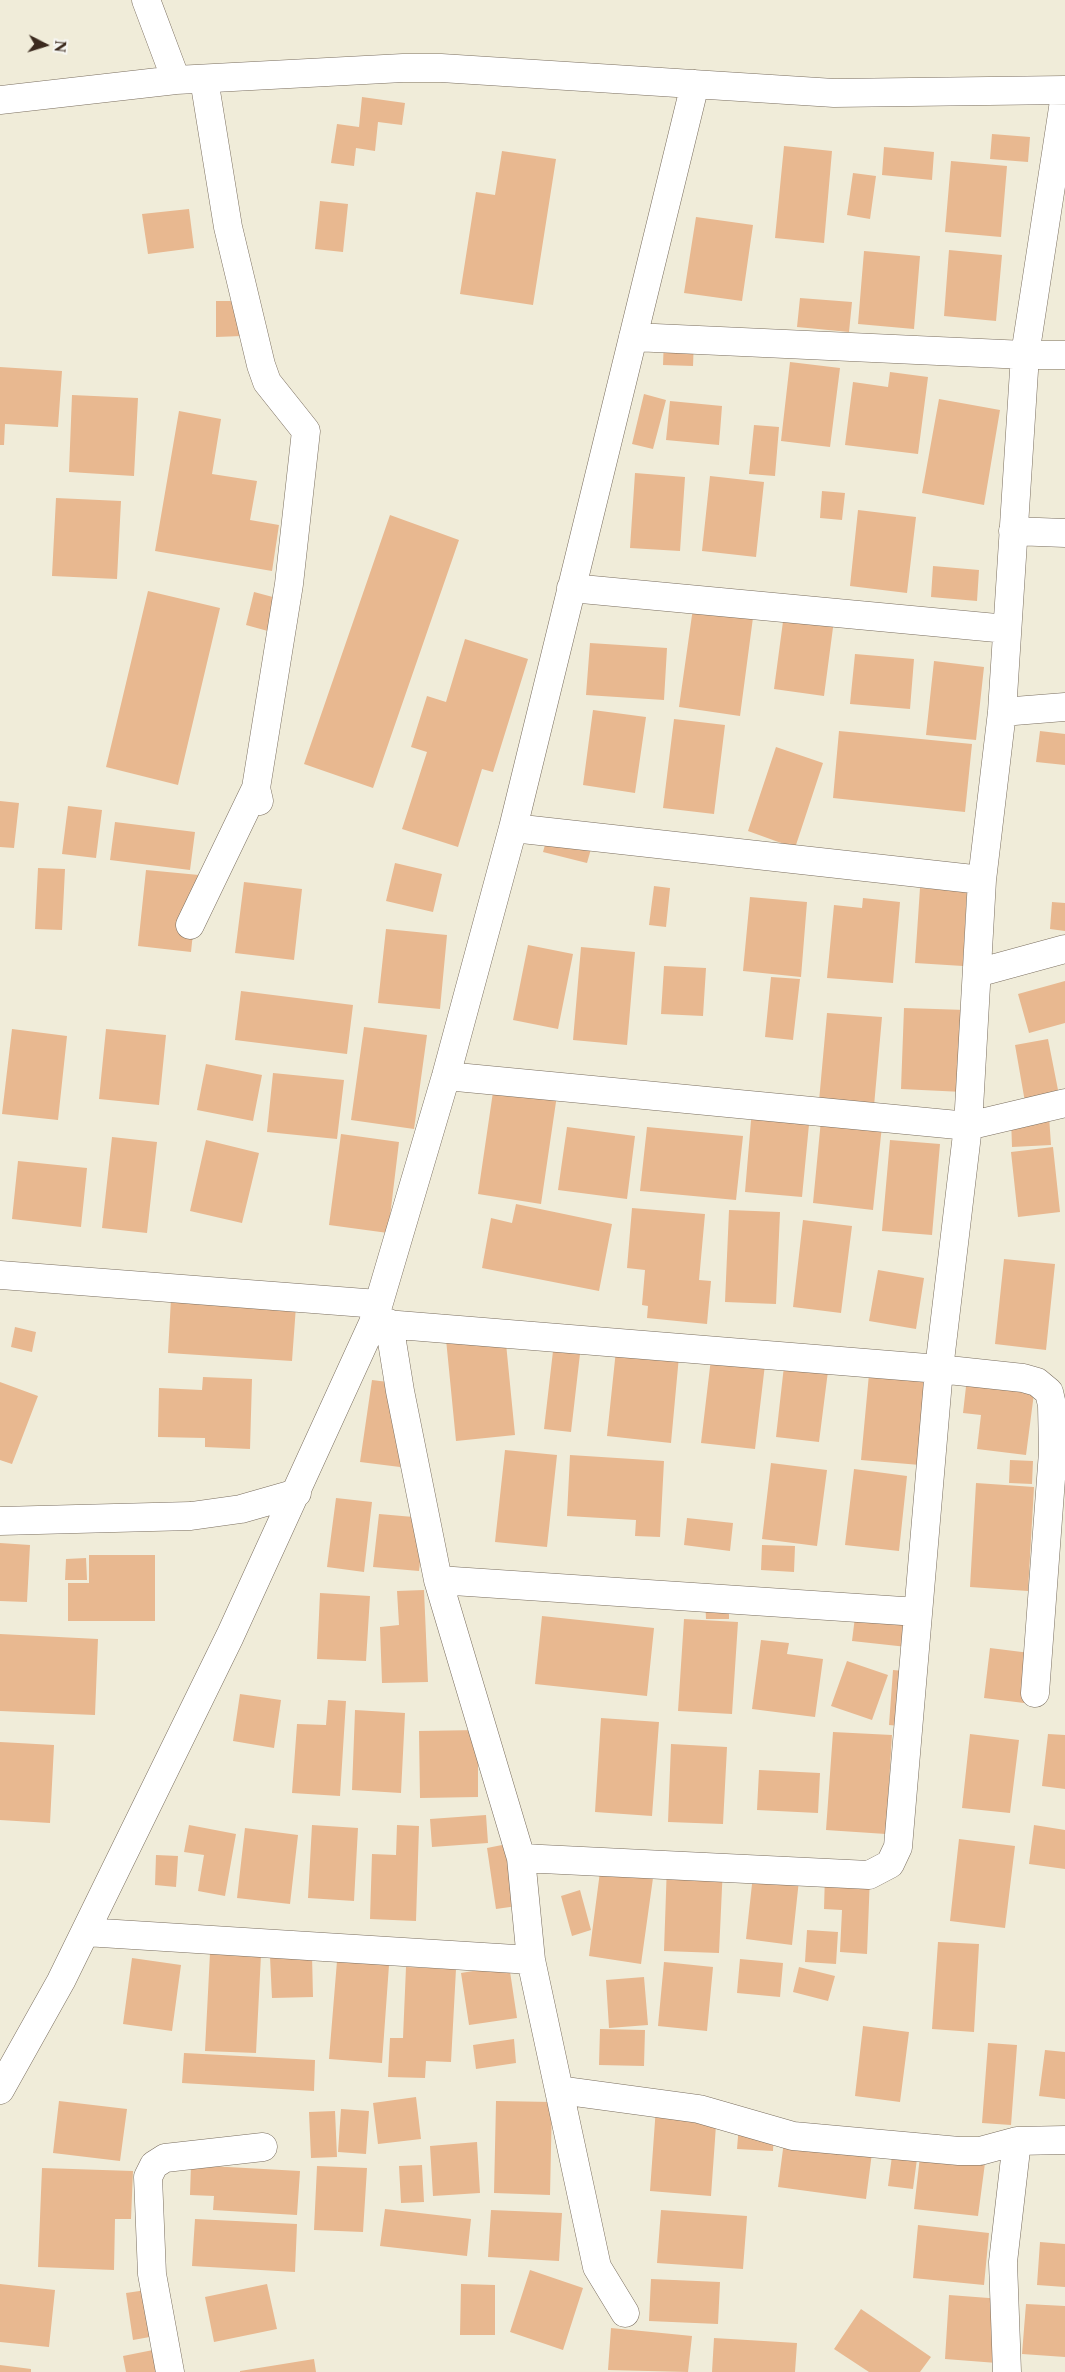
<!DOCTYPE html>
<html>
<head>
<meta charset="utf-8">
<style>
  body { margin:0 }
  #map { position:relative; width:1065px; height:2372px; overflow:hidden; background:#f0ecd9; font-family:"Libre Caslon Text",serif }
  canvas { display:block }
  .north { position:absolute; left:20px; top:20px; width:50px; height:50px; -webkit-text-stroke:4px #f6f6f2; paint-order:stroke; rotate:95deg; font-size:14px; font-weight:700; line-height:20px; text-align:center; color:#3b2a1e }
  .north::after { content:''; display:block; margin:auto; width:18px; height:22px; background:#3b2a1e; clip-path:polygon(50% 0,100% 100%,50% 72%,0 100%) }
</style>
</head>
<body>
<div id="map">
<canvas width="1065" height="2372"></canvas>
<div class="north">N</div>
</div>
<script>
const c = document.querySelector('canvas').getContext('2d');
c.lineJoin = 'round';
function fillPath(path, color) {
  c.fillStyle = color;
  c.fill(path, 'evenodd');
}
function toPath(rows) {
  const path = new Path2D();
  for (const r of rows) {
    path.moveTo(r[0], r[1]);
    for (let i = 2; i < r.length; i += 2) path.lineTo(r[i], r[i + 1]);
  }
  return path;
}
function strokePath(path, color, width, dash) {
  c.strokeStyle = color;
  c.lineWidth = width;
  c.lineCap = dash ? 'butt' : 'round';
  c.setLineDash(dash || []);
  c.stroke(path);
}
fillPath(toPath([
  [362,97,405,103,402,125,378,122,375,151,356,148,354,166,331,163,337,124,359,127],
  [992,134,1030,137,1028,162,990,159],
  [784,146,832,151,824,243,775,238],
  [884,147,934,152,932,180,882,175],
  [502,151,556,159,533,305,460,294,476,192,495,195],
  [951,161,1007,166,1001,237,945,232],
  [853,173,876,176,870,219,847,215],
  [320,201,348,204,343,252,315,249],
  [189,209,194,248,148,254,142,214],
  [696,217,753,225,742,301,684,293],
  [949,250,1002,255,996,321,944,316],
  [864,251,920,256,914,329,858,324],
  [800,298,852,302,849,332,797,327],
  [216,301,242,301,242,336,216,337],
  [664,337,694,339,693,366,663,365],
  [790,362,840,368,830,447,781,441],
  [0,367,62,371,58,427,5,424,4,445,0,445],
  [890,372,928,377,918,454,845,445,853,382,888,387],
  [644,394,666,400,653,449,632,444],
  [72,395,138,398,134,476,69,472],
  [939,399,1000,410,984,505,922,493],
  [670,401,722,406,719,445,666,440],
  [179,411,221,419,212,474,257,481,250,520,279,525,272,571,155,551],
  [754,425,779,427,775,476,749,474],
  [635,473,685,477,680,551,630,548],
  [710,476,764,482,756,557,702,551],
  [822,491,845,493,842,520,820,518],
  [56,498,121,501,117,579,52,576],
  [858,510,916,517,907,593,850,586],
  [390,515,459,540,373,788,304,764],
  [933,566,979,570,977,601,931,597],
  [148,591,220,608,178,785,106,767],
  [254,592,284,600,275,633,246,625],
  [694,601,754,610,740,716,679,707],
  [784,614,834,620,824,696,774,689],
  [465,639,528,659,493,772,482,769,458,847,402,829,427,752,411,747,427,696,446,702],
  [590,643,667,648,664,700,586,695],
  [855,654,914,659,910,709,850,704],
  [934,661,984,667,976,740,926,735],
  [593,710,646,717,635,793,583,785],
  [674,719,725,725,714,814,663,808],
  [839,731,972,744,965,812,833,798],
  [1040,731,1065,734,1065,765,1036,762],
  [776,747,823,763,795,848,748,831],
  [0,801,19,803,14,848,0,847],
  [68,806,102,810,96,858,62,854],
  [115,822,195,832,190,870,110,860],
  [551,823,595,835,587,863,543,852],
  [395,863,442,874,433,912,386,901],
  [38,868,65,869,62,930,35,929],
  [146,870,199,875,191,952,138,946],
  [244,882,302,889,294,960,235,953],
  [654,886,670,888,666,927,649,925],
  [920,888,967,891,963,966,915,963],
  [750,897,807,902,801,977,743,971],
  [863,898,900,902,893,983,827,978,834,905,862,908],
  [1052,902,1065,903,1065,931,1050,929],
  [386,929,447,935,440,1009,378,1003],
  [528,945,573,954,558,1029,513,1020],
  [581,947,635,952,627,1045,573,1040],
  [664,966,706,968,703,1016,661,1014],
  [771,977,800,979,793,1040,765,1037],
  [1065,981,1065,1023,1029,1033,1018,994],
  [241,991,353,1005,347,1054,235,1040],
  [904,1008,966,1010,963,1092,901,1089],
  [827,1013,882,1017,874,1106,819,1101],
  [364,1027,427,1035,414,1129,351,1120],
  [12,1029,67,1036,58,1120,2,1114],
  [106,1029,166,1035,159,1105,99,1099],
  [1048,1039,1059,1095,1025,1102,1015,1045],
  [206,1064,262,1075,253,1121,197,1110],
  [273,1073,344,1080,337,1139,267,1132],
  [494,1085,557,1095,541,1204,478,1194],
  [752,1109,810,1114,802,1197,745,1192],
  [1049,1116,1051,1145,1012,1147,1011,1118],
  [821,1120,882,1126,873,1210,813,1203],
  [567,1127,635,1136,627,1199,558,1190],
  [647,1127,743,1136,736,1200,640,1191],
  [341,1134,399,1142,388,1233,329,1225],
  [112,1137,157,1142,147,1233,102,1228],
  [206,1140,259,1153,242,1223,190,1211],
  [890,1140,940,1144,932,1235,882,1231],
  [1053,1147,1060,1212,1018,1217,1011,1152],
  [18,1161,87,1168,81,1227,12,1219],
  [516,1204,612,1224,599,1291,482,1268,491,1218,512,1223],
  [632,1208,705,1214,699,1280,711,1281,707,1324,647,1318,648,1306,642,1305,645,1270,627,1268],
  [729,1210,780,1212,776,1304,725,1302],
  [803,1220,852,1226,841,1313,793,1307],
  [1004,1259,1055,1264,1046,1350,995,1344],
  [878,1270,924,1278,916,1329,869,1321],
  [171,1299,296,1306,292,1361,168,1353],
  [504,1323,515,1435,456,1441,445,1329],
  [15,1327,36,1332,32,1352,11,1347],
  [616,1350,679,1356,671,1443,607,1436],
  [712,1350,766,1356,755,1449,701,1443],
  [553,1351,580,1354,571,1432,544,1429],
  [784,1366,828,1371,819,1442,776,1437],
  [968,1369,1036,1378,1026,1455,977,1449,981,1415,963,1413],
  [869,1374,928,1380,920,1465,861,1460],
  [203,1377,252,1379,250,1449,205,1447,205,1438,158,1437,159,1388,202,1390],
  [372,1380,412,1385,400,1467,360,1462],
  [0,1382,38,1396,12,1464,0,1460],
  [505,1450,557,1455,547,1547,495,1542],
  [570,1455,664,1461,660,1537,635,1536,636,1520,567,1516],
  [1010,1460,1033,1461,1032,1484,1009,1483],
  [771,1463,827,1470,817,1546,762,1539],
  [854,1469,907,1476,899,1551,845,1545],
  [976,1483,1034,1487,1028,1591,970,1587],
  [336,1498,372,1502,364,1572,327,1567],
  [379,1514,425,1518,419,1571,373,1567],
  [687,1518,733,1523,730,1551,684,1545],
  [0,1543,30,1545,27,1602,0,1601],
  [762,1545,795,1546,794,1572,761,1570],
  [89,1555,155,1555,155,1621,68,1621,68,1583,89,1583],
  [86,1558,87,1580,65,1580,66,1559],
  [424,1590,428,1682,382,1683,380,1627,399,1625,397,1591],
  [320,1593,370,1596,366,1661,317,1659],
  [729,1596,729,1619,706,1619,705,1597],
  [542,1616,654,1628,647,1696,535,1684],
  [855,1617,910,1624,907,1647,852,1641],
  [684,1619,738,1622,732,1714,678,1711],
  [0,1634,98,1639,95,1715,0,1711],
  [761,1640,789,1643,787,1654,823,1659,815,1717,752,1709],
  [990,1648,1038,1654,1032,1704,984,1698],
  [847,1661,888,1675,872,1720,831,1706],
  [893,1670,915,1672,911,1727,889,1725],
  [240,1694,281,1700,274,1748,233,1741],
  [328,1700,346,1701,340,1796,292,1793,297,1724,326,1725],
  [355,1710,405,1713,401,1793,352,1790],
  [601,1718,659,1722,652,1816,595,1812],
  [478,1730,478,1797,420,1798,419,1731],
  [833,1732,892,1735,886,1834,826,1830],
  [970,1734,1019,1740,1010,1813,962,1808],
  [1048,1734,1065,1735,1065,1789,1042,1786],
  [0,1742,54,1745,50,1823,0,1820],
  [671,1744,727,1747,723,1824,668,1822],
  [759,1770,820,1773,818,1813,757,1810],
  [486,1815,488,1843,432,1847,430,1819],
  [189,1825,236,1834,225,1896,198,1891,204,1855,184,1852],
  [312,1825,358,1828,354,1901,308,1898],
  [397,1825,419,1826,416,1921,370,1919,372,1854,396,1855],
  [1034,1825,1065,1830,1065,1869,1029,1864],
  [245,1828,298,1835,290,1904,237,1898],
  [959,1839,1015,1846,1005,1928,950,1921],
  [507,1844,517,1906,496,1909,487,1848],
  [156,1855,178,1856,176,1887,155,1885],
  [601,1864,654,1871,641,1964,589,1956],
  [667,1864,723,1866,719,1953,664,1951],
  [825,1874,870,1876,867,1954,840,1952,842,1910,824,1909],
  [753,1875,799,1880,792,1945,746,1939],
  [580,1890,591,1930,572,1936,561,1896],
  [807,1930,838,1932,836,1964,805,1962],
  [938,1942,979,1944,974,2032,932,2029],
  [210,1953,261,1955,256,2053,205,2051],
  [312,1955,313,1997,272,1998,270,1957],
  [132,1958,181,1965,172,2031,123,2024],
  [740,1959,783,1963,780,1997,737,1993],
  [337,1961,389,1965,382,2063,329,2059],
  [664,1962,713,1967,707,2031,658,2026],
  [509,1965,517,2018,469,2025,461,1973],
  [406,1967,456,1969,451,2062,426,2061,425,2078,388,2077,390,2038,403,2038],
  [799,1967,835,1976,828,2001,793,1992],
  [644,1977,648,2025,609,2028,606,1980],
  [863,2026,909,2032,900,2102,855,2096],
  [600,2029,645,2030,644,2066,599,2065],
  [514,2039,516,2063,476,2069,473,2045],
  [988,2043,1017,2045,1011,2125,982,2123],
  [1045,2050,1065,2052,1065,2099,1039,2096],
  [184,2053,315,2060,314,2091,182,2083],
  [416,2097,421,2139,378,2144,373,2103],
  [59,2101,127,2109,120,2161,53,2153],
  [496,2101,552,2102,550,2195,494,2193],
  [656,2107,717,2111,711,2196,650,2191],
  [341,2109,369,2111,366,2154,338,2152],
  [335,2111,337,2157,311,2158,309,2112],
  [739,2125,774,2128,773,2151,737,2149],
  [785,2134,873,2145,866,2199,778,2187],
  [894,2141,919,2144,913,2189,888,2186],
  [477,2142,480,2193,433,2196,430,2146],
  [920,2156,985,2163,978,2216,914,2209],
  [191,2165,300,2171,297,2215,213,2210,214,2196,190,2195],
  [422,2165,424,2202,401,2203,399,2166],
  [317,2166,367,2168,363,2232,314,2230],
  [42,2168,133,2171,131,2219,115,2219,114,2270,38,2267],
  [385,2209,471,2219,467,2256,380,2246],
  [491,2210,562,2213,559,2261,488,2257],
  [661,2210,747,2216,743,2269,657,2263],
  [195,2219,297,2224,295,2272,192,2266],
  [918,2225,989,2233,984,2285,913,2278],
  [1040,2242,1065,2244,1065,2287,1037,2285],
  [530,2270,583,2288,563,2350,510,2332],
  [651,2279,720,2282,718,2324,649,2321],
  [0,2284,55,2290,49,2347,0,2342],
  [267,2284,277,2329,214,2342,205,2297],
  [461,2284,495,2285,495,2335,460,2335],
  [153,2289,161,2335,133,2340,126,2293],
  [949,2295,1002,2299,997,2363,945,2359],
  [1026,2304,1065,2306,1065,2357,1022,2354],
  [861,2309,931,2357,920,2372,869,2372,834,2349],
  [611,2328,692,2336,688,2372,608,2370],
  [714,2338,797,2343,795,2372,712,2372],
  [163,2348,167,2372,126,2372,123,2356],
  [314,2359,316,2372,240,2372,240,2371],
  [0,2365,31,2369,31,2372,0,2372]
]), '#e8b890');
const minor = toPath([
  [146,0,176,80],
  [204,79,228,227,261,365,267,382,306,431,289,584,256,788,259,801],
  [0,100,176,80,403,68,441,68,834,93,1065,90],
  [633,337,1025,355,1065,355],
  [1013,531,1065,533],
  [571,588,1007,629],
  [1002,712,1065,707],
  [513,828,982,880],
  [190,925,256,788],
  [977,973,1065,949],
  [446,1076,968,1126,1065,1103],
  [0,1275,378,1304],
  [373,1323,939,1369,1023,1378,1037,1382,1049,1392,1052,1405,1053,1452,1035,1693],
  [389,1323,400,1391,438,1580,521,1858,531,1960,597,2267,625,2313],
  [0,1521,191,1516,241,1509,297,1493],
  [438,1580,918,1612],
  [521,1858,869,1875,890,1864,898,1847,939,1369,968,1126,982,880,1002,712,1025,355,1065,95],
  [85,1932,531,1960],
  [0,2090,61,1981,230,1636,373,1323,446,1076,513,828,695,84],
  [559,2090,699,2109,793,2136,959,2151,980,2151,1017,2141,1065,2140],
  [170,2372,152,2274,148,2177,154,2165,165,2158,263,2147],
  [1007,2372,1003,2262,1017,2141]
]);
strokePath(minor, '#7a6e5f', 29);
strokePath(minor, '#fff', 28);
</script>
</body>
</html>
